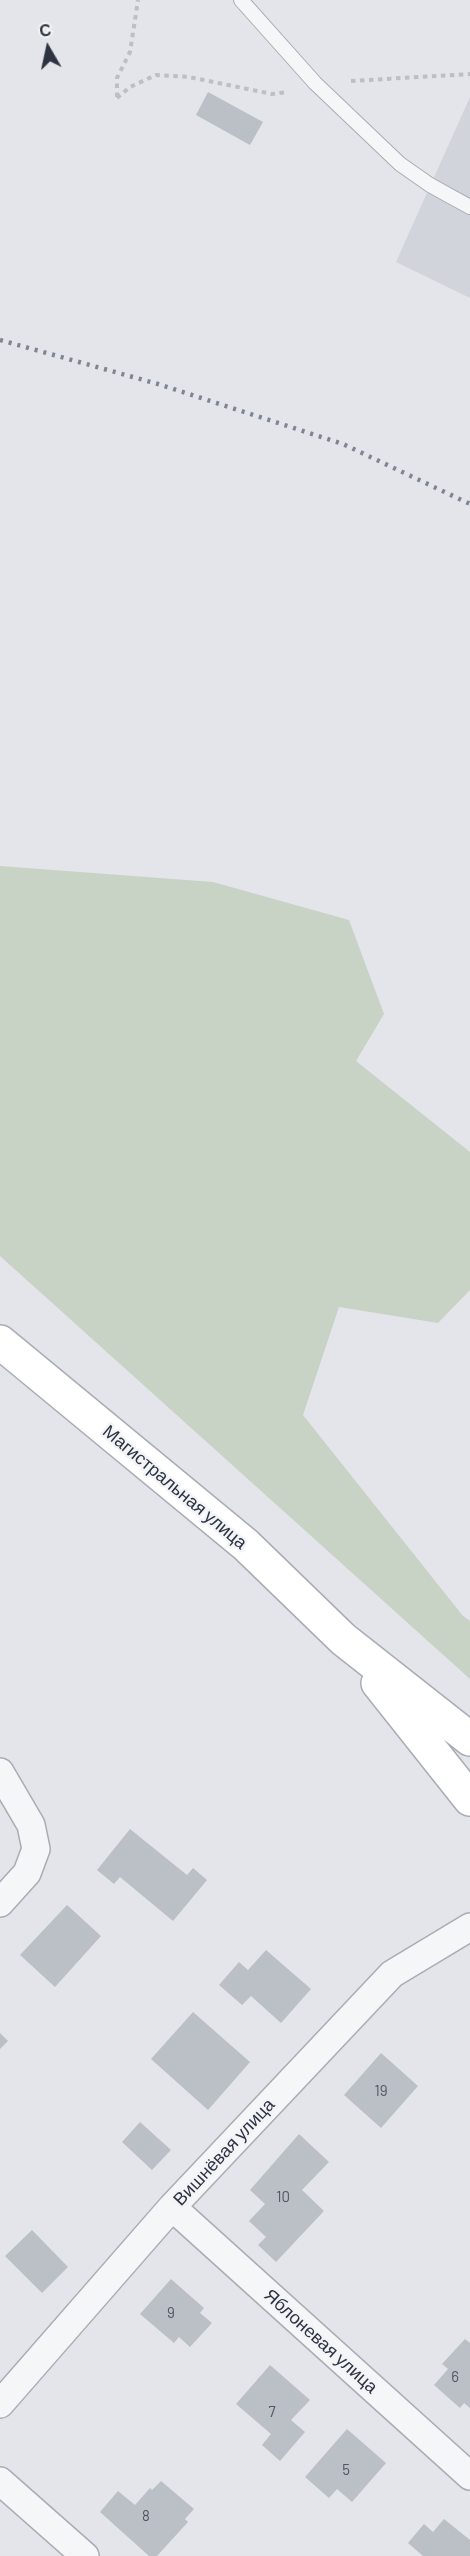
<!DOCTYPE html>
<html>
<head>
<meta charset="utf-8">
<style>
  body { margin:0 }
  #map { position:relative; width:470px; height:2556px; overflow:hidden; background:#e3e5ea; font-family:Barlow,sans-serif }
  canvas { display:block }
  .north { position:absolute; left:18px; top:18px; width:60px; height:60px; -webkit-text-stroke:4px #f2f4f7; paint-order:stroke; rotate:351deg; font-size:16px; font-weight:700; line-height:24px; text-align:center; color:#2d3340 }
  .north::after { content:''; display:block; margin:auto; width:21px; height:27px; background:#2d3340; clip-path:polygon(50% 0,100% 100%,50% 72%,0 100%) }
</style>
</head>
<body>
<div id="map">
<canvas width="470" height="2556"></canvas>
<div class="north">С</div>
</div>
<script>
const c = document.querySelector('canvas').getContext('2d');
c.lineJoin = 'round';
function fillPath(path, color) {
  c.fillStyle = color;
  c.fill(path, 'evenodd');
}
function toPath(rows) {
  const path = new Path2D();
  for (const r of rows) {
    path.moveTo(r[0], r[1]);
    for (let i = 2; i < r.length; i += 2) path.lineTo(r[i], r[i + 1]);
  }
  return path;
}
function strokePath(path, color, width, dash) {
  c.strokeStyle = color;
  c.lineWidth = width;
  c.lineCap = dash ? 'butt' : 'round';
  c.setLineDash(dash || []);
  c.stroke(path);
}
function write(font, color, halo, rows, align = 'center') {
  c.font = font + ' Barlow,sans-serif';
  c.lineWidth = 5;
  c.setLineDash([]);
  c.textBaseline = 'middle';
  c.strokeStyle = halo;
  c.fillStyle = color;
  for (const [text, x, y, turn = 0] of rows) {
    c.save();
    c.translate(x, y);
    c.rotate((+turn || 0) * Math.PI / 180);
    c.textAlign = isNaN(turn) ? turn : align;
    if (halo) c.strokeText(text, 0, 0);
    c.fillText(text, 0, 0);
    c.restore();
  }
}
fillPath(toPath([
  [470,97,470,298,396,262]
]), '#d1d4db');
fillPath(toPath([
  [0,866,213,882,349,920,384,1014,356,1061,470,1152,470,1290,438,1323,339,1307,303,1415,463,1616,470,1621,470,1679,0,1256]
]), '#c8d3c5');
fillPath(toPath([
  [208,92,263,122,250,145,196,115],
  [130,1829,187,1875,193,1868,207,1880,173,1921,120,1877,114,1884,97,1870],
  [67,1905,101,1936,55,1987,20,1955],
  [266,1950,311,1989,281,2023,251,1996,242,2005,219,1985,239,1962,248,1970],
  [193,2012,250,2062,208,2110,151,2059],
  [0,2033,8,2041,0,2049],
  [381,2053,418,2086,381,2128,344,2095],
  [140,2122,171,2150,152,2170,122,2142],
  [299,2134,329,2162,302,2190,324,2211,276,2262,258,2245,266,2237,249,2221,265,2204,250,2190],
  [32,2230,68,2267,42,2293,5,2256],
  [171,2279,204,2308,200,2313,212,2323,190,2347,179,2337,174,2343,140,2314],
  [465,2339,470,2343,470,2408,464,2403,460,2408,434,2385,448,2369,442,2364],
  [270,2365,310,2400,291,2420,305,2432,280,2461,262,2445,271,2434,236,2404],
  [347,2429,386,2463,352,2502,337,2489,329,2498,305,2477],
  [161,2481,194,2509,185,2519,188,2522,157,2556,149,2556,100,2512,118,2491,135,2505,150,2488,152,2490],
  [444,2519,470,2540,470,2556,423,2556,408,2543,424,2524,433,2532]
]), '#bbbfc6');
const lane = toPath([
  [241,0,315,83,400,164,430,185,470,207]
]);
const street = toPath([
  [0,1772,31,1825,36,1849,27,1873,0,1903],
  [172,2207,470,2476],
  [0,2404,172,2207,392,1974,470,1927],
  [0,2481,85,2556]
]);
const secondary = toPath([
  [0,1342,246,1545,343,1639,470,1739],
  [378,1683,470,1799]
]);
strokePath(lane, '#a9acb4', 16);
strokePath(street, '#a9acb4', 30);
strokePath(secondary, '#a9acb4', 36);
strokePath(toPath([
  [351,81,470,74],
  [117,97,117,78,130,52,138,0],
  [117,98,130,87,156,75,189,77,272,94,288,92]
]), '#bdbfc4', 4, [4.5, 4.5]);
strokePath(lane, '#f5f6f8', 14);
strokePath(street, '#f5f6f8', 27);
strokePath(secondary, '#fff', 33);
strokePath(toPath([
  [0,340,158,384,343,444,470,504]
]), '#7e8592', 4.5, [3, 6]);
write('15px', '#505662', null, [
  ["19",381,2091],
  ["10",283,2197],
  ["9",171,2313],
  ["6",455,2377],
  ["7",272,2412],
  ["5",346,2470],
  ["8",146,2516]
]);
write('18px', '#2d3340', '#f2f4f7', [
  ["Магистральная улица",175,1487,40],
  ["Вишнёвая улица",224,2152,-47],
  ["Яблоневая улица",321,2341,42]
]);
</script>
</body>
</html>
